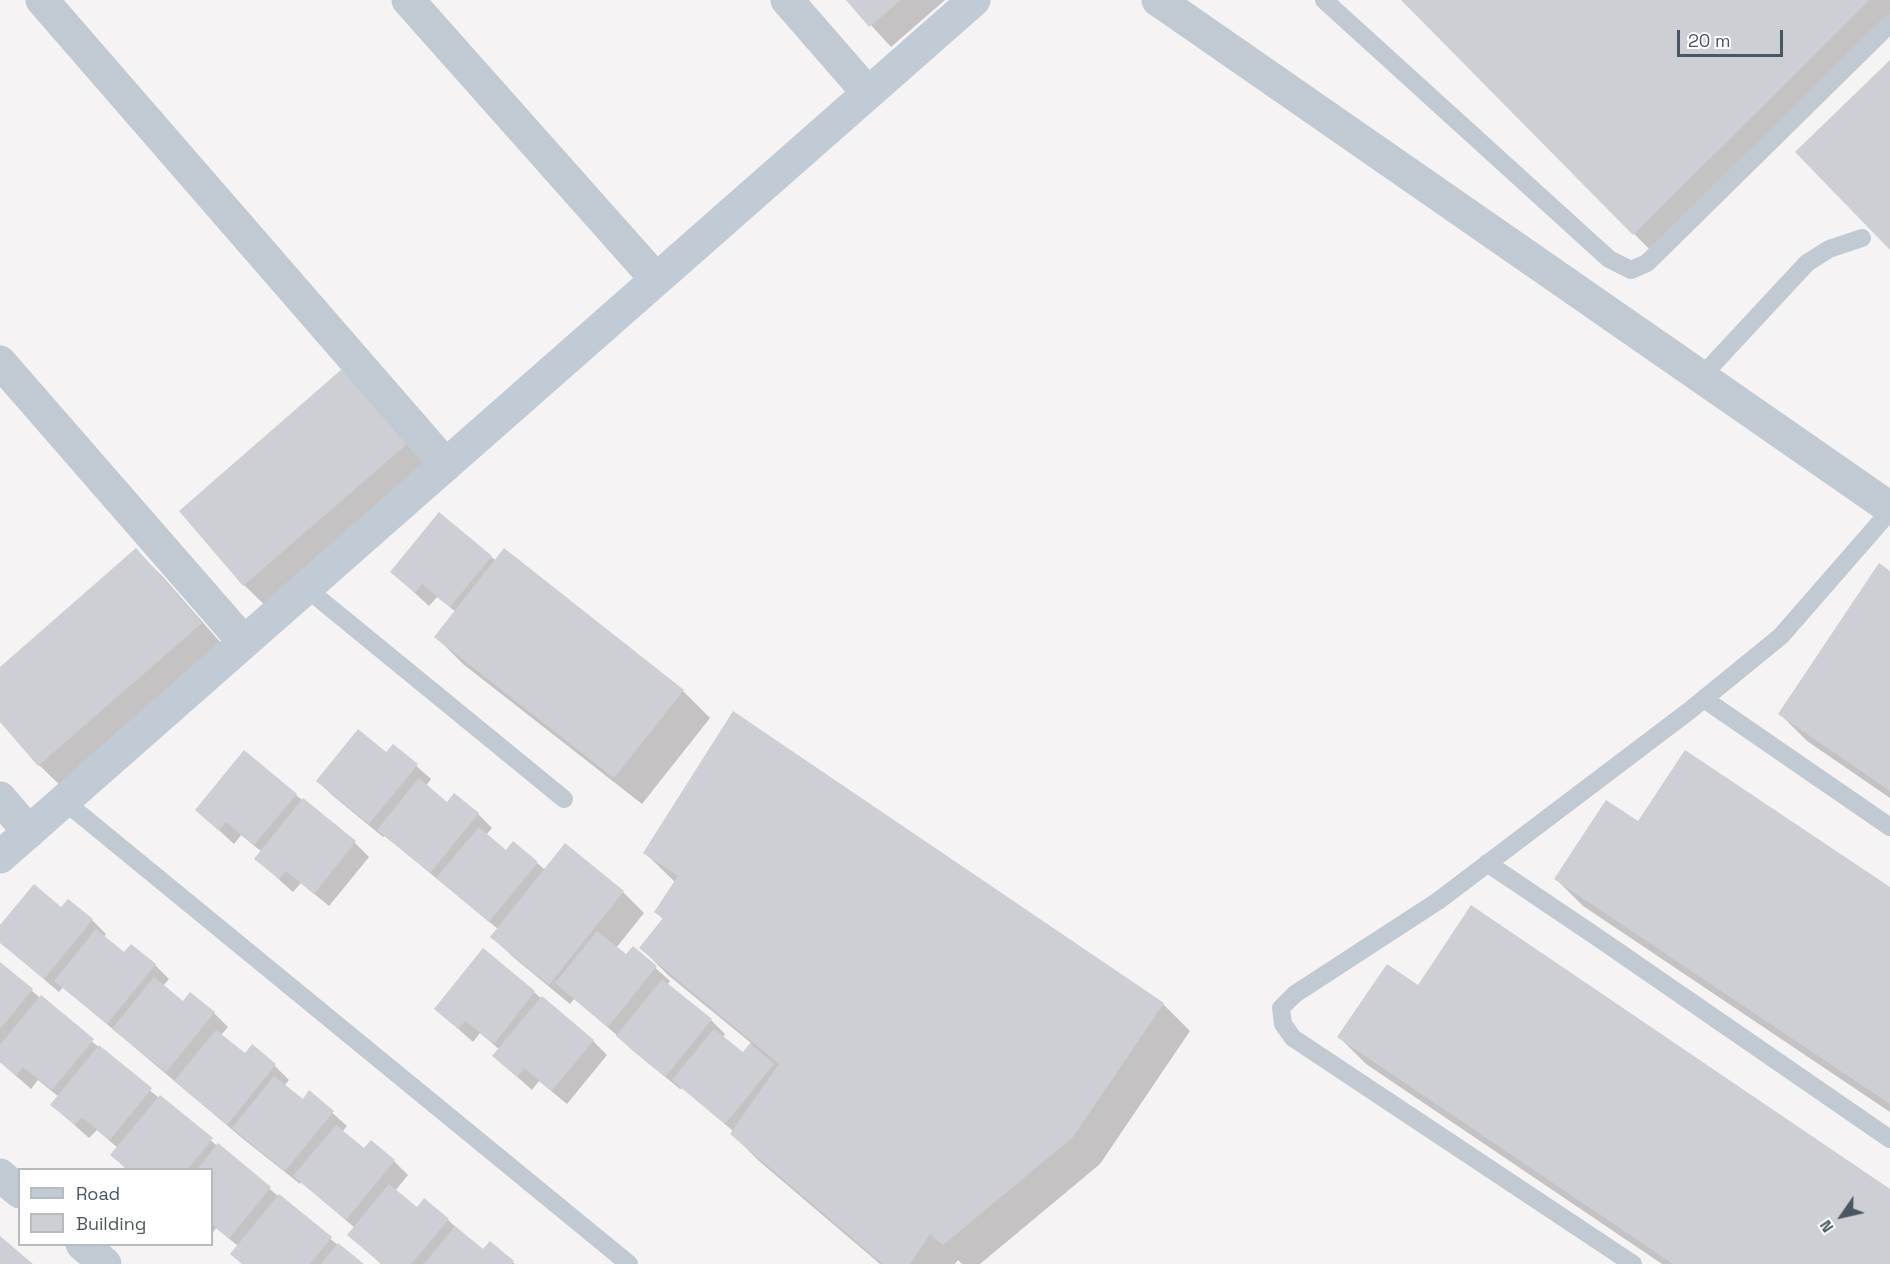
<!DOCTYPE html>
<html>
<head>
<meta charset="utf-8">
<style>
  body { margin:0 }
  #map { position:relative; width:1890px; height:1264px; overflow:hidden; background:#f5f3f3; font-family:"Space Grotesk",sans-serif }
  canvas { display:block }
  .legend { position:absolute; left:18px; top:1168px; width:195px; height:78px; box-sizing:border-box; background:#fff; border:2px solid #b7bbc0; margin:0; padding:8px 10px; list-style:none; font-size:18px; color:#4a5661 }
  .legend li { display:flex; align-items:center; gap:12px; height:30px }
  .legend b { width:30px; border:2px solid #b7bbc0 }
  .north { position:absolute; left:1812px; top:1186px; width:60px; height:60px; -webkit-text-stroke:4px #fff; paint-order:stroke; rotate:236deg; font-size:16px; font-weight:700; line-height:24px; text-align:center; color:#4a5661 }
  .north::after { content:''; display:block; margin:auto; width:21px; height:27px; background:#4a5661; clip-path:polygon(50% 0,100% 100%,50% 72%,0 100%) }
  .scale { position:absolute; left:1677px; top:30px; width:106px; height:27px; box-sizing:border-box; border:3px solid #4a5661; border-top:0; padding-left:8px; font-size:18px; line-height:21px; white-space:nowrap; color:#4a5661; -webkit-text-stroke:4px #fff; paint-order:stroke }
</style>
</head>
<body>
<div id="map">
<canvas width="1890" height="1264"></canvas>
<ul class="legend">
<li><b style="height:8px;background:#c1cbd6"></b>Road</li>
<li><b style="height:16px;background:#cdcfd5"></b>Building</li>
</ul>
<div class="north">N</div>
<div class="scale">20 m</div>
</div>
<script>
const c = document.querySelector('canvas').getContext('2d');
c.lineJoin = 'round';
function fillPath(path, color) {
  c.fillStyle = color;
  c.fill(path, 'evenodd');
}
function toPath(rows) {
  const path = new Path2D();
  for (const r of rows) {
    path.moveTo(r[0], r[1]);
    for (let i = 2; i < r.length; i += 2) path.lineTo(r[i], r[i + 1]);
  }
  return path;
}
function strokePath(path, color, width, dash) {
  c.strokeStyle = color;
  c.lineWidth = width;
  c.lineCap = dash ? 'butt' : 'round';
  c.setLineDash(dash || []);
  c.stroke(path);
}
fillPath(toPath([
  [848,0,945,0,891,47],
  [1403,0,1890,0,1890,34,1661,261],
  [342,371,433,472,272,612,244,585,181,511],
  [136,550,163,577,228,651,67,792,39,765,0,719,0,669],
  [491,557,683,691,710,718,642,804,463,664,436,637,456,612,437,597,429,606,392,572],
  [1890,573,1890,798,1807,741,1780,714],
  [394,746,431,779,426,786,447,804,454,795,478,814,492,828,486,835,507,852,537,863,545,870,623,892,644,913,616,948,626,957,633,948,670,981,667,985,711,1020,725,1034,723,1037,743,1054,751,1043,668,975,641,948,664,920,656,912,675,882,645,853,1163,1004,1190,1031,1100,1164,980,1264,962,1264,958,1260,955,1264,880,1264,759,1161,732,1134,733,1131,682,1088,680,1089,632,1050,618,1036,574,999,570,1004,513,957,492,936,498,929,385,836,383,837,332,795,318,781,386,754],
  [296,795,355,843,369,857,329,906,301,883,293,892,256,859,262,852,241,835,234,844,197,810],
  [1639,823,1890,889,1890,1112,1583,906,1556,879],
  [68,901,92,920,106,934,104,937,124,954,155,965,169,979,163,986,183,1003,214,1013,228,1027,221,1035,245,1055,252,1046,275,1066,289,1080,284,1086,303,1101,310,1093,347,1126,342,1132,364,1150,394,1161,408,1175,395,1191,417,1209,448,1220,483,1252,490,1243,515,1264,381,1264,349,1235,355,1228,301,1182,300,1184,242,1138,63,987,59,992,0,942,0,927,62,910],
  [483,950,593,1041,607,1055,567,1104,539,1081,532,1090,494,1056,500,1050,480,1033,473,1042,436,1009],
  [0,964,159,1098,361,1264,243,1264,238,1246,216,1228,212,1234,212,1170,127,1170,112,1155,118,1148,97,1130,89,1138,52,1105,59,1097,38,1080,31,1089,0,1062],
  [1419,987,1890,1191,1890,1264,1662,1264,1366,1064,1339,1037]
]), '#0003');
fillPath(toPath([
  [846,0,901,0,869,27],
  [1401,0,1870,0,1633,235],
  [1890,60,1890,250,1795,152],
  [342,369,407,444,243,586,179,511],
  [439,512,492,556,450,607,422,584,415,593,390,572],
  [136,548,202,623,38,766,0,722,0,667],
  [504,548,684,690,614,778,434,637],
  [1879,563,1890,571,1890,791,1778,714],
  [733,711,1164,1003,1073,1137,943,1245,930,1234,910,1264,883,1264,730,1134,779,1064,639,948,663,918,654,912,678,876,643,853],
  [358,729,386,752,393,744,418,764,369,824,316,781],
  [244,750,297,794,254,845,226,822,219,831,195,810],
  [1685,750,1890,887,1890,1104,1554,879,1606,800,1638,821],
  [419,778,447,802,454,793,479,813,430,873,377,830],
  [303,798,356,841,314,894,286,871,279,879,254,859],
  [479,827,506,850,513,841,538,862,489,922,436,878],
  [565,843,624,891,549,985,490,937],
  [34,884,61,907,68,899,93,919,44,979,0,943,0,925],
  [1471,905,1890,1189,1890,1264,1673,1264,1337,1037,1387,964,1418,985],
  [96,929,124,952,131,944,156,964,107,1024,54,981],
  [597,931,626,954,633,946,657,966,608,1027,555,983],
  [483,948,535,991,494,1044,465,1021,458,1029,434,1009],
  [0,962,33,989,0,1029],
  [154,977,183,1001,190,992,215,1012,166,1072,112,1029],
  [662,979,712,1019,665,1077,616,1036],
  [41,995,94,1039,52,1090,23,1067,16,1076,0,1062,0,1045],
  [542,996,594,1040,552,1091,524,1068,517,1077,492,1056],
  [714,1029,743,1052,750,1043,774,1064,725,1124,672,1080],
  [216,1030,245,1053,252,1044,276,1064,227,1125,174,1081],
  [99,1045,152,1088,110,1140,82,1117,75,1125,50,1105],
  [274,1076,303,1099,309,1090,334,1111,285,1171,232,1128],
  [160,1095,213,1138,187,1170,146,1170,142,1167,140,1170,128,1170,110,1155],
  [336,1125,364,1148,371,1140,395,1160,346,1220,293,1176],
  [218,1143,271,1187,229,1239,212,1224,212,1170,197,1170],
  [389,1184,417,1207,424,1198,449,1219,411,1264,382,1264,347,1235],
  [279,1194,332,1237,310,1264,242,1264,230,1254],
  [455,1226,483,1249,490,1241,514,1261,512,1264,424,1264],
  [0,1236,33,1264,0,1264],
  [338,1243,364,1264,321,1264]
]), '#cdcfd5');
strokePath(toPath([
  [1324,0,1609,259,1631,270,1647,263,1890,24],
  [1701,377,1807,263,1829,249,1862,238],
  [306,588,564,799],
  [1704,699,1890,827],
  [64,801,629,1264],
  [1487,863,1594,935,1890,1139],
  [1633,1264,1293,1038,1283,1024,1281,1008,1295,994,1438,901,1689,711,1781,636,1890,511]
]), '#c1cad2', 18);
strokePath(toPath([
  [42,0,446,465],
  [408,0,656,279],
  [787,0,868,93],
  [1158,0,1890,508],
  [0,362,244,642],
  [0,798,29,832],
  [0,1175,20,1192],
  [82,1244,105,1264]
]), '#c1cad2', 33);
strokePath(toPath([
  [0,857,974,0]
]), '#c1cbd6', 33);
</script>
</body>
</html>
